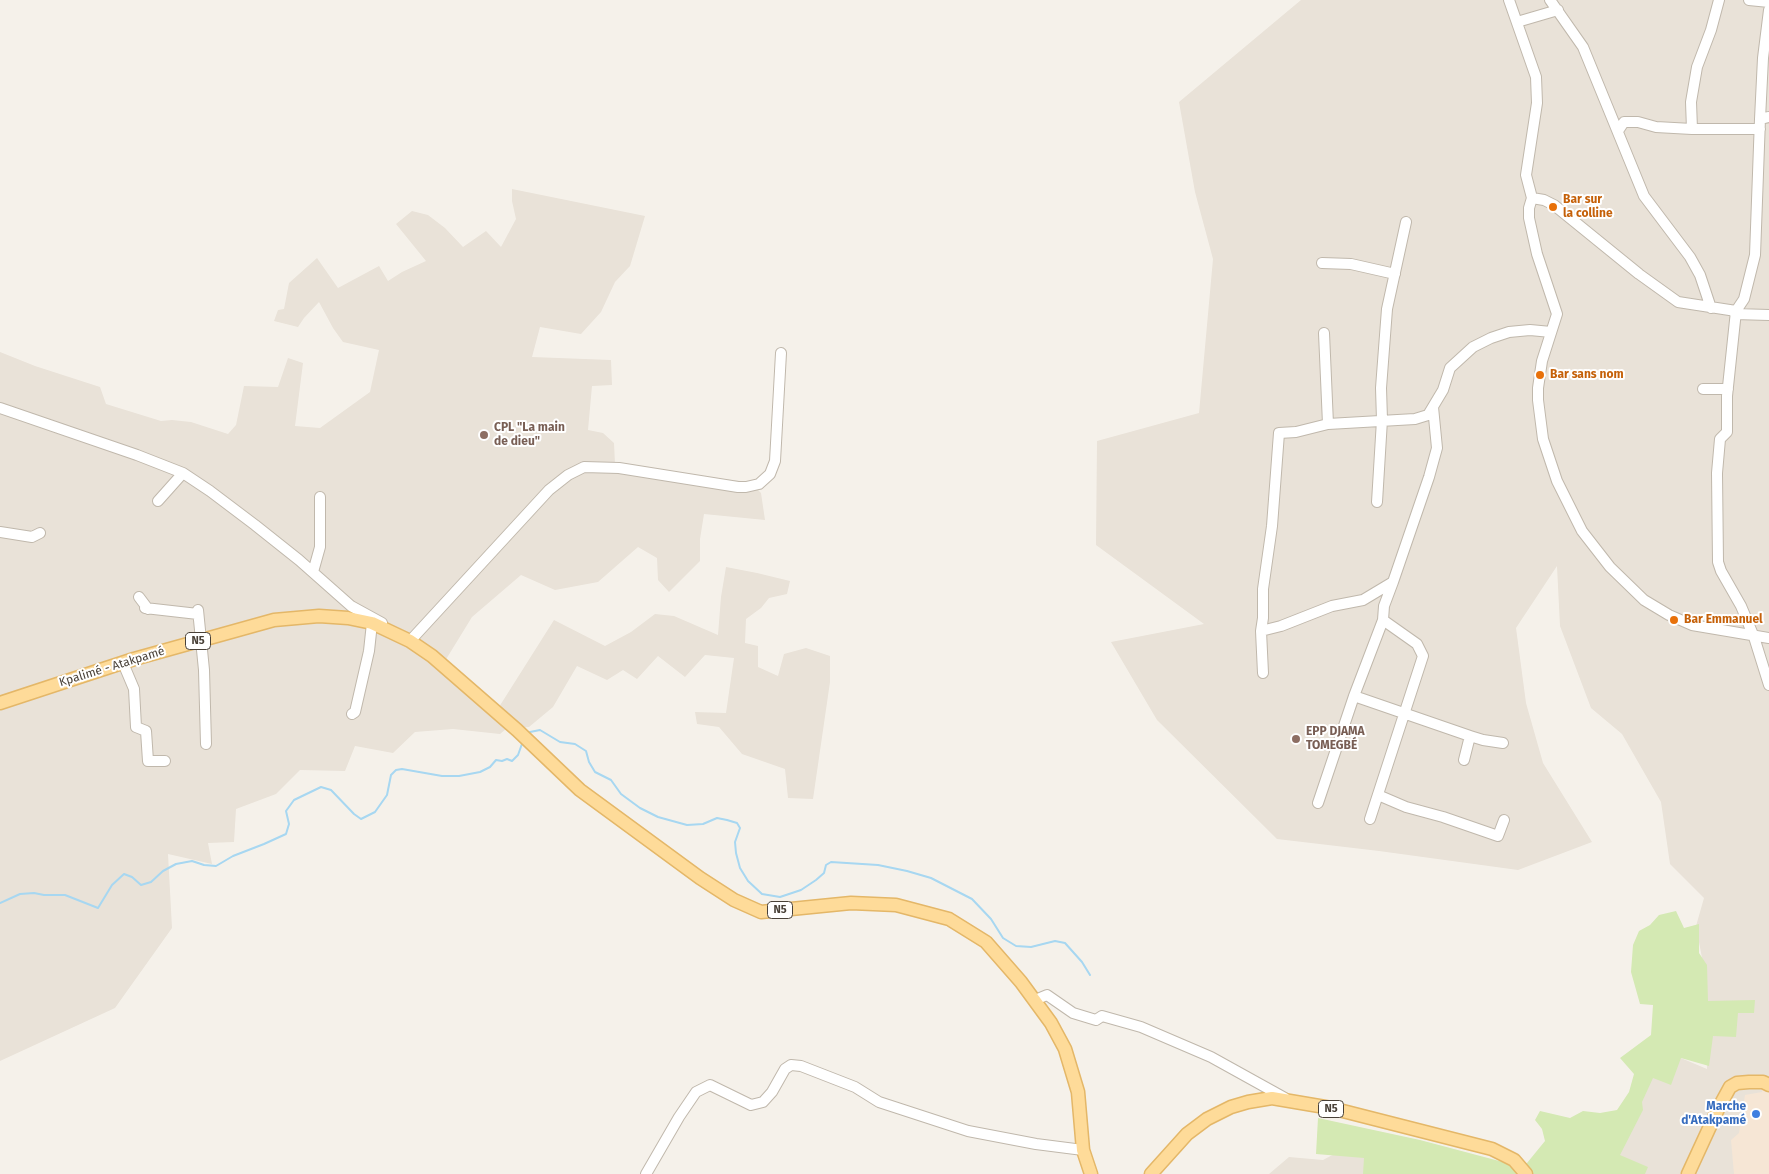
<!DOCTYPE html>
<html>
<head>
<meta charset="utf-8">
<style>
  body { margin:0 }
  canvas { display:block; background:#f5f1ea }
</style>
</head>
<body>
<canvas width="1769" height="1174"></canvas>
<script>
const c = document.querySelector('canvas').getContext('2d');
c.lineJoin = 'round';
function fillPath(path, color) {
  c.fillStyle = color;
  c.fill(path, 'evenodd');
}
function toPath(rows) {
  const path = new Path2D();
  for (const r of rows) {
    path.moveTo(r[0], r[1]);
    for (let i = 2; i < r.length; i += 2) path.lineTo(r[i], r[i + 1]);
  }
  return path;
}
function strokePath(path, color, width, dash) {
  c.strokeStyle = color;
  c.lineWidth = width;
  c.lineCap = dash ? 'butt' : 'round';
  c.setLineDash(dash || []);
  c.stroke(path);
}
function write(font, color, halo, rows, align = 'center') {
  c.font = font + ' "Fira Sans",sans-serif';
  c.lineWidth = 4;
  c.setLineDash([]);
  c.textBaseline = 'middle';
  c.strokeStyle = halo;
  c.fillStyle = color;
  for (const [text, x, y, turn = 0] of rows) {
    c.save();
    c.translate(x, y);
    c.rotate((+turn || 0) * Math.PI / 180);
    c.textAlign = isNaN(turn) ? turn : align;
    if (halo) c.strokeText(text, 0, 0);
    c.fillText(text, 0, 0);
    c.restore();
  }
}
fillPath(toPath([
  [1301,0,1769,0,1769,1174,1613,1174,1650,1045,1707,1069,1705,974,1696,926,1704,898,1670,864,1661,802,1622,734,1591,708,1560,626,1557,566,1516,628,1526,703,1543,763,1592,842,1518,870,1379,851,1277,839,1157,720,1111,642,1204,624,1096,545,1097,441,1199,413,1213,259,1195,192,1179,102],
  [512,189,645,216,630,266,615,282,601,312,581,334,540,327,532,357,611,360,612,385,592,386,588,430,603,433,614,443,615,464,668,473,750,482,761,493,765,520,704,514,700,539,700,561,669,592,658,580,657,558,638,547,598,582,555,590,521,575,472,617,445,661,499,707,554,620,605,646,631,632,655,614,674,616,718,635,721,597,726,567,757,573,790,581,787,594,769,598,761,608,746,619,745,643,758,646,758,667,778,676,784,654,806,648,830,656,830,682,813,799,788,798,785,769,742,754,719,727,697,724,695,712,726,713,734,658,705,655,685,677,658,656,637,679,623,670,607,680,577,666,553,707,529,727,506,729,500,734,453,729,415,732,393,753,355,746,345,771,300,770,276,794,236,809,234,842,208,843,212,864,168,854,172,928,115,1008,0,1061,0,352,35,366,100,387,106,404,161,421,172,420,191,422,228,434,236,425,244,386,278,387,288,358,303,363,295,426,320,428,370,392,379,350,343,342,333,328,319,302,304,318,298,327,274,321,278,310,284,309,289,283,317,258,338,288,379,266,388,281,402,272,426,261,396,224,412,211,428,215,445,228,463,247,486,231,501,247,516,219,512,201],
  [1353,1144,1410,1174,1269,1174,1289,1157,1323,1160]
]), '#e9e2d8');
fillPath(toPath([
  [1762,1087,1769,1088,1769,1174,1734,1174,1731,1140,1739,1133,1745,1095,1762,1092]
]), '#f6e6d5');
fillPath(toPath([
  [1676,911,1684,928,1699,924,1699,953,1707,965,1708,1001,1755,1000,1754,1013,1738,1013,1736,1037,1713,1036,1709,1066,1681,1058,1671,1085,1653,1078,1642,1102,1643,1110,1620,1155,1648,1167,1645,1174,1363,1174,1364,1158,1316,1154,1318,1118,1420,1140,1503,1162,1527,1163,1545,1141,1542,1129,1535,1120,1540,1111,1570,1118,1583,1111,1600,1113,1617,1110,1629,1092,1634,1074,1620,1058,1651,1035,1653,1005,1640,1004,1631,972,1633,945,1639,931,1650,925,1659,915]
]), '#d4e9b3');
strokePath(toPath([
  [529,733,530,732,540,730,560,742,575,744,586,751,589,762,595,772,611,780,621,794,640,808,658,817,687,825,703,824,717,818,727,820,737,823,740,828,735,842,736,853,740,868,748,881,762,894,780,897,801,890,816,880,824,873,826,865,831,862,878,865,907,871,931,878,972,899,991,919,1003,938,1016,946,1031,947,1055,941,1065,943,1082,962,1090,975],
  [0,903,20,894,34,893,44,895,65,895,98,908,112,885,124,874,132,877,141,885,151,882,163,871,176,864,192,861,204,865,216,866,233,856,264,844,286,834,289,824,286,811,294,800,321,787,331,790,354,814,361,819,375,812,387,795,391,775,396,770,402,769,442,776,459,776,480,772,490,767,496,760,502,761,507,759,512,761,518,755,523,741]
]), '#a7d7f1', 2);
const minor = toPath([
  [1509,0,1536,77,1537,103,1526,175,1532,198,1529,208,1529,218,1537,254,1557,314,1542,361,1538,388,1538,400,1543,439,1557,481,1582,531,1610,567,1644,600,1669,615,1692,625,1769,638],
  [1550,0,1583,47,1644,196,1690,257,1700,275,1711,308],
  [1719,0,1711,30,1697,67,1691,102,1692,129,1760,129],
  [1749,0,1769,2],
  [1517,22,1558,10],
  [1760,119,1763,58,1769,10],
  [1618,131,1624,122,1638,122,1656,127,1692,129],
  [1532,198,1544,200,1554,205,1639,274,1678,302,1736,311,1744,299,1755,255,1760,119,1769,117],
  [1322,263,1351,264,1395,274],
  [1736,311,1727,396,1727,432,1720,439,1717,473,1718,562,1721,571,1741,606,1754,637,1769,685],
  [1735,314,1769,315],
  [1324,333,1328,424],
  [1703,389,1728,389],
  [0,408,137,455,183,473,210,491,255,525,299,560,351,606,382,623],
  [158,501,183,473],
  [1377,502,1382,420,1381,388,1387,309,1406,222],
  [0,532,32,537,40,533],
  [313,572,320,547,320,497],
  [139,597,148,609],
  [145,608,198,614],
  [198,610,204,670,206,744],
  [1261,631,1281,626,1332,606,1363,600,1393,582],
  [410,641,549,490,568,475,584,467,619,468,738,487,746,487,759,484,770,474,775,461,781,353],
  [123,663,134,689,136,727,146,731,148,761,165,761],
  [1263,673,1261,631,1263,618,1263,589,1272,526,1279,433,1296,432,1328,424,1415,419,1428,415,1443,390,1450,368,1473,347,1491,338,1509,332,1530,330,1551,332],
  [1354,696,1470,736,1464,760],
  [352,714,355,712,369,651,372,623],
  [1470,736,1483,740,1503,743],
  [1378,795,1406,807,1443,817,1498,836,1504,820],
  [1318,803,1354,696,1383,620,1384,606,1393,582,1429,477,1437,448,1433,407],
  [1370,819,1423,656,1417,644,1383,620],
  [1035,1000,1047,995,1073,1013,1096,1020,1102,1016,1141,1027,1211,1057,1285,1098],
  [646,1174,679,1117,696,1092,710,1085,751,1105,763,1102,772,1092,785,1069,791,1065,801,1066,855,1087,879,1102,968,1131,1036,1144,1083,1150]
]);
const major = toPath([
  [0,703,134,659,274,620,319,616,348,618,372,623,410,641,432,656,517,730,580,790,700,878,734,900,761,912,851,903,896,905,949,919,986,942,1021,982,1051,1023,1065,1049,1078,1092,1083,1150,1091,1174],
  [1151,1174,1187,1134,1207,1119,1231,1107,1248,1102,1272,1098,1331,1108,1492,1149,1514,1160,1526,1174],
  [1688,1174,1718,1109,1730,1087,1737,1083,1749,1082,1763,1082,1769,1085]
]);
strokePath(minor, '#c0b8ac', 12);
strokePath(major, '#e4b768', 15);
strokePath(minor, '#fff', 10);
strokePath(major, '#fedb99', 12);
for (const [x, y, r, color] of [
  [1553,207,5,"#e8710a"],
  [1540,375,5,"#e8710a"],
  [484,435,5,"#8d6e63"],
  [1674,620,5,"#e8710a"],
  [1296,739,5,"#8d6e63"],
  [1756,1114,5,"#3f7fe0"]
]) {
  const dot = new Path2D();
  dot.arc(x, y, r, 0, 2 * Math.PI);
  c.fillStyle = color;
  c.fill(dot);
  strokePath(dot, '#fff', 2);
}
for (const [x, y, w] of [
  [198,641,25],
  [780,910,25],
  [1331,1109,25]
]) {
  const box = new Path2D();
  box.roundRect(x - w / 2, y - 8.5, w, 17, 4);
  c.fillStyle = '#fff';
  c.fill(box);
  strokePath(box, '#494138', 1);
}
write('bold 11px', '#494138', null, [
  ["N5",198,641],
  ["N5",780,910],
  ["N5",1331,1109]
]);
write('bold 12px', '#c56008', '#fff', [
  ["Bar sur",1563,200],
  ["la colline",1563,214],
  ["Bar sans nom",1550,375],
  ["Bar Emmanuel",1684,620]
], 'left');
write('bold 12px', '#785e54', '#fff', [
  ["CPL \"La main",494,428],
  ["de dieu\"",494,442],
  ["EPP DJAMA",1306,732],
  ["TOMEGBÉ",1306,746]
], 'left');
write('12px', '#494138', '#fff', [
  ["Kpalimé - Atakpamé",112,667,-17]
]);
write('bold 12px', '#366cbe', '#fff', [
  ["Marche",1746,1107],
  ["d'Atakpamé",1746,1121]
], 'right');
</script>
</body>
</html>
